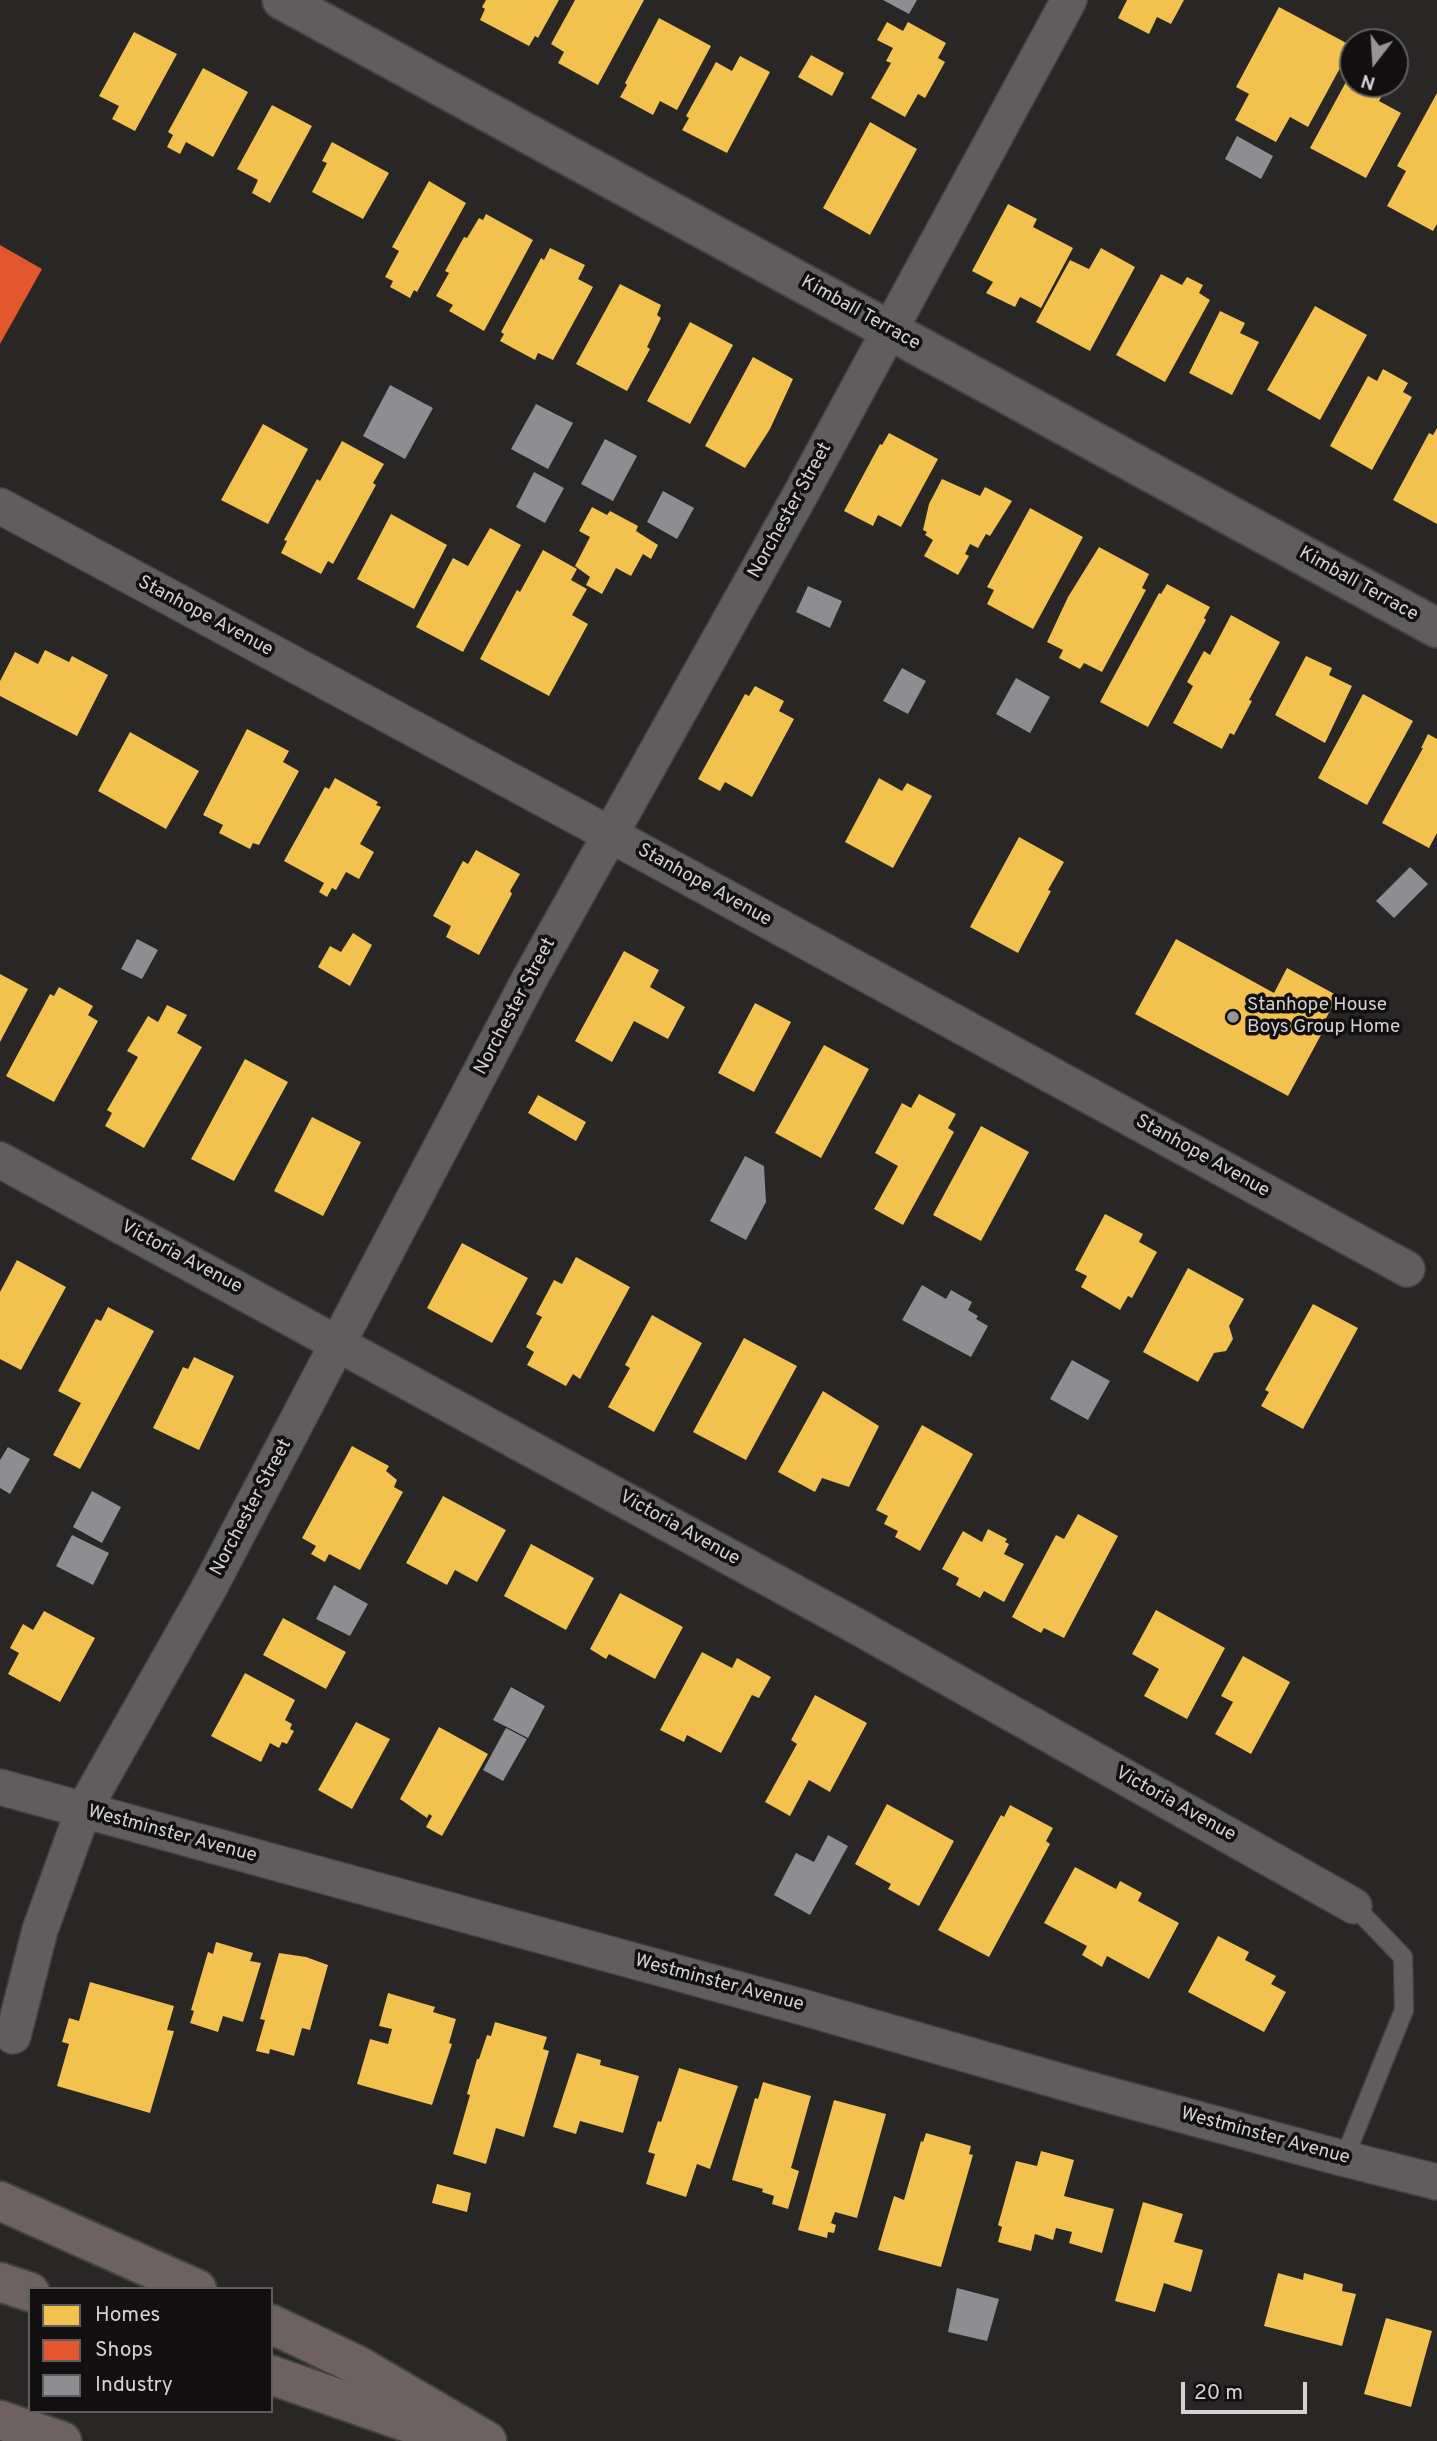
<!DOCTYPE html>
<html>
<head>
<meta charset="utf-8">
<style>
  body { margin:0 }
  #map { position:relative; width:1437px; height:2441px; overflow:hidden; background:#292626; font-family:Overpass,sans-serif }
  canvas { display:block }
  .legend { position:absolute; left:28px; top:2287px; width:245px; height:126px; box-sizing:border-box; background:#110f0f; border:2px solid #5f5d5d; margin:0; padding:9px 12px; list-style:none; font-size:21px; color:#d4d1d1 }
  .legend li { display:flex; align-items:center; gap:14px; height:35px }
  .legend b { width:35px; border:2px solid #5f5d5d }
  .north { position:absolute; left:1339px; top:28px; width:70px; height:70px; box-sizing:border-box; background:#110f0f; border:2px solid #5f5d5d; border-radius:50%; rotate:197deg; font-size:19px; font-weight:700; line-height:28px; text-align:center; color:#d4d1d1 }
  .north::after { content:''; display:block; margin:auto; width:24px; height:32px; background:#989595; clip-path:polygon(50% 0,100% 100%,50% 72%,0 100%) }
  .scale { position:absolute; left:1181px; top:2382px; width:126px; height:32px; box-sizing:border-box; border:4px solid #d4d1d1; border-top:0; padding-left:9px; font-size:21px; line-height:24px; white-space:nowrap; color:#d4d1d1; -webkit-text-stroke:5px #110f0f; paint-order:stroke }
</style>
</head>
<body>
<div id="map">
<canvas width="1437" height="2441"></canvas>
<ul class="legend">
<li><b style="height:19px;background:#f2c14e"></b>Homes</li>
<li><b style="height:19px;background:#e4572e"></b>Shops</li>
<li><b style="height:19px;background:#8d8d92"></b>Industry</li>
</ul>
<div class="north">N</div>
<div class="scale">20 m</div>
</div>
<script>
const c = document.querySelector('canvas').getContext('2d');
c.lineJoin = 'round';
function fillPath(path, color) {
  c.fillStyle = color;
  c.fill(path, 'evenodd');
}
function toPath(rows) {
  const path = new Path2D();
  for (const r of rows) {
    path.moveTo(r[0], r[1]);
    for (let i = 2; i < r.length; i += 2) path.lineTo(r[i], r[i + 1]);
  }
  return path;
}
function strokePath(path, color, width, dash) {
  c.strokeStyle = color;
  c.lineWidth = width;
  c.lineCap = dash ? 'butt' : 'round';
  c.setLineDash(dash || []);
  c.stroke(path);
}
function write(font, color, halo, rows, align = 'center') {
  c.font = font + ' Overpass,sans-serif';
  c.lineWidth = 7;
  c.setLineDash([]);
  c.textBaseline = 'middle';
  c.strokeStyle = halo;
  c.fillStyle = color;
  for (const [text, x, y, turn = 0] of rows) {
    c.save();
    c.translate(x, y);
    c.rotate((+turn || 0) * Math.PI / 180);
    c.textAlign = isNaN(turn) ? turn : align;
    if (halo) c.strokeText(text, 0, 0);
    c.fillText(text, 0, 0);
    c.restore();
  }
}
fillPath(toPath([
  [486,0,559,0,538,38,535,36,529,46,480,20,485,9,482,7],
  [575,0,644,0,598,85,558,63,564,52,551,44],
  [1127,0,1184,0,1171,24,1157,17,1149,34,1118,18],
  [1279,7,1352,46,1308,127,1290,117,1276,142,1235,120,1249,94,1236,87],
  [659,18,711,46,677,110,660,101,653,115,620,97,627,85,625,83],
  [887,22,903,31,908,22,946,43,938,58,945,62,925,98,918,94,905,117,871,98,891,63,886,61,893,48,877,40],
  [134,32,177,54,135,131,112,119,119,106,99,96],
  [811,55,844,73,832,96,798,77],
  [740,56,770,72,727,153,682,130,689,118,686,116,716,62,732,71],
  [203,68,248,92,213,157,186,142,180,154,167,147,173,135,168,132],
  [1353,69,1353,84,1388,84,1379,101,1401,113,1366,178,1310,148],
  [1437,93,1437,224,1433,231,1387,206,1406,171,1397,166],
  [272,105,312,126,270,203,252,193,258,180,237,169],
  [870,122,917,149,870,235,823,208],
  [332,142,389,173,363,219,312,192,327,163,322,161],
  [429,181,466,203,417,292,414,290,410,298,390,287,393,281,385,277,399,251,392,247],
  [1008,204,1037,219,1033,227,1073,248,1041,308,1020,297,1015,307,986,293,993,282,972,271],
  [486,214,533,240,484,331,449,311,453,305,436,296,449,273,445,271,464,237,467,238,479,218,483,220],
  [550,248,585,265,578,279,593,287,553,360,538,353,535,360,500,341,504,334,501,332,541,258,544,260],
  [1101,248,1135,267,1090,351,1036,322,1070,260,1089,269],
  [1161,274,1182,285,1187,277,1203,285,1199,293,1210,300,1165,382,1116,355],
  [620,284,661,305,657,315,661,318,647,347,650,349,627,391,576,364],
  [1315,306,1367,335,1320,420,1267,390],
  [1220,311,1245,323,1240,333,1259,342,1232,395,1189,373],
  [690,322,733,345,690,424,647,401],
  [753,357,793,379,770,429,745,468,705,446],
  [1383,369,1408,383,1403,392,1412,397,1372,470,1330,446,1368,376,1377,381],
  [263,424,308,449,268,524,221,500],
  [1437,428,1437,524,1393,500,1429,433,1433,435],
  [889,433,938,459,901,527,878,515,873,526,844,511,880,444,882,445],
  [342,441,384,464,373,483,376,485,333,564,328,561,321,574,281,553,287,541,284,540,317,479,320,481],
  [942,479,980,496,985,487,1012,501,990,536,986,534,978,548,970,544,965,554,969,556,958,575,924,556,933,540,925,535,927,532,923,530,929,504],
  [592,507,607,515,610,511,638,526,636,531,658,545,651,559,643,554,631,576,616,568,602,594,586,585,590,577,575,566,590,537,579,531],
  [1030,508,1083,537,1033,629,987,604,994,590,987,587],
  [391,514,447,545,414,609,357,579],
  [490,528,521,545,463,652,416,627,453,558,468,566],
  [1099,547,1149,574,1142,588,1146,590,1102,672,1084,663,1080,669,1059,658,1063,650,1047,642,1068,597],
  [543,550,577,569,571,580,587,589,572,615,588,624,549,696,480,659,517,590,520,592],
  [1167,584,1210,607,1204,618,1206,620,1148,727,1100,702,1159,593,1161,594],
  [1231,615,1280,642,1249,700,1252,701,1234,735,1230,733,1222,749,1173,723,1193,686,1187,682,1204,651,1210,655],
  [45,650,69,662,72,656,108,675,77,736,0,696,0,681,15,652,38,664],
  [1306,656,1332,668,1329,675,1352,686,1325,743,1275,715],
  [755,686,784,701,779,711,794,719,752,797,725,782,720,791,698,779,745,694,749,696],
  [1363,694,1413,721,1367,805,1318,778],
  [247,729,289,751,283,762,299,771,259,845,253,843,250,849,219,833,223,825,203,815],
  [130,732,199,771,166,829,98,791],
  [1428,734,1437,739,1437,833,1429,848,1382,823,1423,748,1421,748],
  [335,778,378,802,376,805,381,807,360,844,374,852,359,879,346,872,336,890,332,888,327,897,319,892,324,883,284,861,325,787,329,789],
  [879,778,902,791,907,783,932,796,893,868,845,842],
  [1019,837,1064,862,1048,890,1051,891,1018,953,970,927],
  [476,850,520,874,510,891,512,894,479,955,446,937,451,926,433,916,463,861,468,864],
  [353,933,372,945,350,986,318,967,330,946,341,952],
  [1176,939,1274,993,1287,968,1338,996,1325,1020,1328,1022,1288,1096,1135,1014],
  [624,951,659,970,650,987,685,1007,668,1039,634,1021,612,1062,575,1041],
  [0,974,28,989,0,1042],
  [59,987,93,1006,88,1015,98,1021,54,1102,6,1076,50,994,54,996],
  [755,1003,791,1022,754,1092,718,1073],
  [167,1005,187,1015,177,1033,202,1047,144,1148,105,1126,112,1113,107,1110,138,1057,127,1051,148,1016,158,1022],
  [824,1045,869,1069,821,1158,775,1133],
  [245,1059,288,1082,234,1181,191,1159],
  [919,1094,956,1114,948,1128,954,1132,903,1225,874,1209,898,1166,875,1153,902,1103,911,1108],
  [538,1095,586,1122,576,1141,528,1113],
  [312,1117,361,1142,323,1216,274,1191],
  [981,1126,1029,1152,981,1241,933,1215],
  [1105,1214,1143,1234,1139,1242,1157,1252,1132,1298,1128,1296,1120,1310,1081,1287,1087,1276,1075,1270],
  [462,1243,528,1278,492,1343,427,1308],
  [576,1257,630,1287,580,1379,573,1374,566,1386,527,1365,534,1352,526,1347,542,1317,536,1314,554,1280,562,1284],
  [17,1260,66,1287,21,1370,0,1359,0,1292],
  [1188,1268,1244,1299,1229,1326,1233,1339,1226,1351,1214,1353,1198,1382,1143,1352],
  [1313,1304,1358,1328,1303,1429,1261,1406,1269,1392,1265,1390],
  [108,1307,154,1331,80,1469,53,1455,81,1403,58,1391,96,1319,101,1321],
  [652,1315,702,1343,654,1432,608,1407,630,1368,625,1365],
  [744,1338,797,1366,746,1460,693,1432],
  [194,1357,234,1376,199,1450,153,1428,183,1367,188,1369],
  [823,1391,879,1426,849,1487,822,1478,815,1492,778,1472],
  [922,1425,973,1454,920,1551,895,1537,898,1531,884,1524,888,1516,876,1510],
  [352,1446,389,1466,386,1471,397,1480,394,1487,403,1492,360,1570,329,1554,325,1562,311,1554,316,1546,302,1538],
  [443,1496,506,1530,477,1582,455,1570,447,1585,406,1563],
  [1078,1514,1118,1536,1064,1638,1044,1628,1041,1633,1012,1617,1056,1535,1064,1539],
  [988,1529,1007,1539,1005,1542,1009,1544,1004,1554,1024,1564,1004,1602,984,1591,980,1598,956,1585,959,1578,942,1569,963,1531,982,1542],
  [531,1544,594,1578,566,1630,504,1596],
  [620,1593,683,1627,655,1679,609,1654,606,1659,590,1649],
  [1156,1610,1225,1648,1187,1719,1144,1696,1159,1669,1132,1654],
  [44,1611,95,1638,60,1702,8,1674,19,1653,10,1648,23,1624,33,1630],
  [283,1618,346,1652,326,1689,263,1655],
  [702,1652,732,1668,737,1658,771,1677,759,1698,752,1695,721,1753,687,1735,684,1742,660,1730],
  [1243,1656,1290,1682,1251,1754,1215,1734,1233,1702,1221,1696],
  [245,1673,295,1700,285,1720,292,1724,290,1729,294,1731,287,1744,282,1742,279,1748,270,1743,261,1762,211,1736],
  [815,1695,867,1723,830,1792,809,1780,790,1816,765,1802,797,1744,791,1740],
  [356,1722,390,1739,352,1809,318,1790],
  [439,1727,488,1754,442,1836,426,1827,432,1816,429,1814,427,1818,400,1799],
  [887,1804,954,1841,919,1906,888,1889,891,1884,855,1864],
  [1010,1805,1053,1828,1046,1841,1050,1844,989,1957,938,1930,1001,1815,1004,1817],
  [1075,1867,1116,1889,1120,1881,1142,1893,1138,1901,1179,1923,1149,1979,1107,1956,1102,1967,1082,1955,1087,1946,1044,1923],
  [1218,1936,1249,1952,1245,1960,1276,1976,1271,1984,1286,1992,1264,2032,1188,1992],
  [216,1942,253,1953,250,1961,261,1963,243,2022,223,2016,218,2032,190,2023,194,2011,191,2010,208,1952,213,1954],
  [279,1953,306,1957,328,1965,310,2030,302,2028,294,2056,270,2049,269,2054,256,2051,265,2020,260,2019],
  [90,1982,174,2006,167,2030,174,2031,150,2113,57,2086,69,2044,62,2042,69,2018,79,2021],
  [388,1993,435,2007,433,2012,456,2019,449,2043,452,2044,432,2105,357,2084,370,2039,388,2044,392,2029,379,2026],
  [495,2022,547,2037,543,2049,549,2051,524,2137,496,2128,486,2164,453,2154,470,2095,467,2094,477,2059,479,2059,487,2035,491,2036],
  [577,2053,601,2060,600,2065,639,2076,623,2133,580,2121,576,2134,553,2127],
  [679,2068,738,2086,710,2169,697,2164,686,2197,646,2184,655,2154,648,2152,658,2121,661,2122],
  [763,2082,811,2096,791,2168,799,2171,788,2209,772,2204,774,2196,762,2192,763,2189,732,2180,755,2098,758,2099],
  [834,2100,886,2114,857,2218,835,2212,831,2223,836,2225,834,2233,828,2232,827,2238,798,2230],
  [926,2133,971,2146,969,2154,973,2155,941,2267,878,2250,894,2196,904,2200,921,2141,923,2142],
  [1041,2151,1074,2160,1064,2196,1114,2209,1102,2253,1069,2243,1072,2232,1056,2228,1053,2240,1035,2234,1031,2251,998,2242,1002,2227,998,2225,1016,2161,1037,2166],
  [437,2184,471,2193,467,2212,432,2203],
  [1143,2202,1183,2214,1174,2242,1203,2250,1191,2292,1164,2283,1155,2312,1115,2301],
  [1278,2273,1303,2280,1304,2273,1343,2284,1342,2291,1356,2294,1342,2346,1264,2326],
  [1386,2318,1432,2331,1411,2407,1364,2394]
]), '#f2c14e');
fillPath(toPath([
  [0,245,42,269,0,344]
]), '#e4572e');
fillPath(toPath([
  [883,0,917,0,909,14],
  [1237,136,1273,156,1261,179,1225,159],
  [390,385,433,408,405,459,363,436],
  [536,404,573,423,548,469,511,449],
  [605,439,637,456,613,501,581,484],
  [534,472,564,488,545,523,516,507],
  [663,491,694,508,677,539,647,522],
  [808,586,842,601,830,628,796,612],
  [902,668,926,681,908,714,883,701],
  [1016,678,1050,697,1030,733,996,714],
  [1410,867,1428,884,1394,918,1376,901],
  [137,939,158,950,142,979,121,969],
  [745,1156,764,1166,766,1202,746,1240,710,1221],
  [922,1285,946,1299,951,1290,972,1302,968,1310,978,1316,976,1319,988,1326,971,1357,902,1320],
  [1072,1360,1110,1381,1088,1420,1050,1399],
  [8,1447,30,1459,10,1494,0,1488,0,1460],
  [92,1491,121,1507,102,1543,73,1527],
  [72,1535,109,1553,93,1585,56,1566],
  [334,1585,368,1604,350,1636,316,1619],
  [511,1687,545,1706,528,1738,493,1720],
  [506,1728,527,1739,503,1781,483,1770],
  [828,1835,848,1846,810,1915,774,1895,796,1853,814,1862],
  [957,2288,999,2299,987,2341,948,2332]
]), '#8d8d92');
const service = toPath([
  [1344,2159,1404,2010,1403,1957,1354,1906]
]);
const minor = toPath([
  [0,506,611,835,1407,1269],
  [0,1160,858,1627,1354,1906],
  [0,1787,802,2007,1087,2089,1334,2156,1437,2182],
  [13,2036,40,1930,83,1811,208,1590,530,978,804,488,1069,0]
]);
const tertiary = toPath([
  [282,0,1437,628]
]);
const motorway = toPath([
  [0,2201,197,2289],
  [0,2282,30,2292],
  [271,2324,357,2365,487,2441],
  [271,2375,443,2435],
  [0,2420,62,2441]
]);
strokePath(service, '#444241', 21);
strokePath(minor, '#444241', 38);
strokePath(tertiary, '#444241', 42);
strokePath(motorway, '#444241', 42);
strokePath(service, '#5f5d5d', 18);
strokePath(minor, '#5f5d5d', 35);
strokePath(tertiary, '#5f5d5d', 38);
strokePath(motorway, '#6d6161', 38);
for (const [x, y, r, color] of [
  [1233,1017,7,"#989595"]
]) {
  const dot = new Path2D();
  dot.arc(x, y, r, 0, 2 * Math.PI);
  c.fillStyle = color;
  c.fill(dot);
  strokePath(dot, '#110f0f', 2.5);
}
write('19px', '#d4d1d1', '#110f0f', [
  ["Kimball Terrace",860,314,29],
  ["Norchester Street",791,511,-61],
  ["Kimball Terrace",1358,585,29],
  ["Stanhope Avenue",205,617,28],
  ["Stanhope Avenue",704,886,29],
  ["Norchester Street",516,1007,-62],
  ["Stanhope Avenue",1202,1157,29],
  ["Victoria Avenue",181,1258,28],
  ["Norchester Street",252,1508,-62],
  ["Victoria Avenue",679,1529,29],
  ["Victoria Avenue",1175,1805,29],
  ["Westminster Avenue",172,1835,15],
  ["Westminster Avenue",719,1984,15],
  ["Westminster Avenue",1265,2137,15]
]);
write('19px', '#d4d1d1', '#110f0f', [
  ["Stanhope House",1247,1006],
  ["Boys Group Home",1247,1028]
], 'left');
</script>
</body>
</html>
